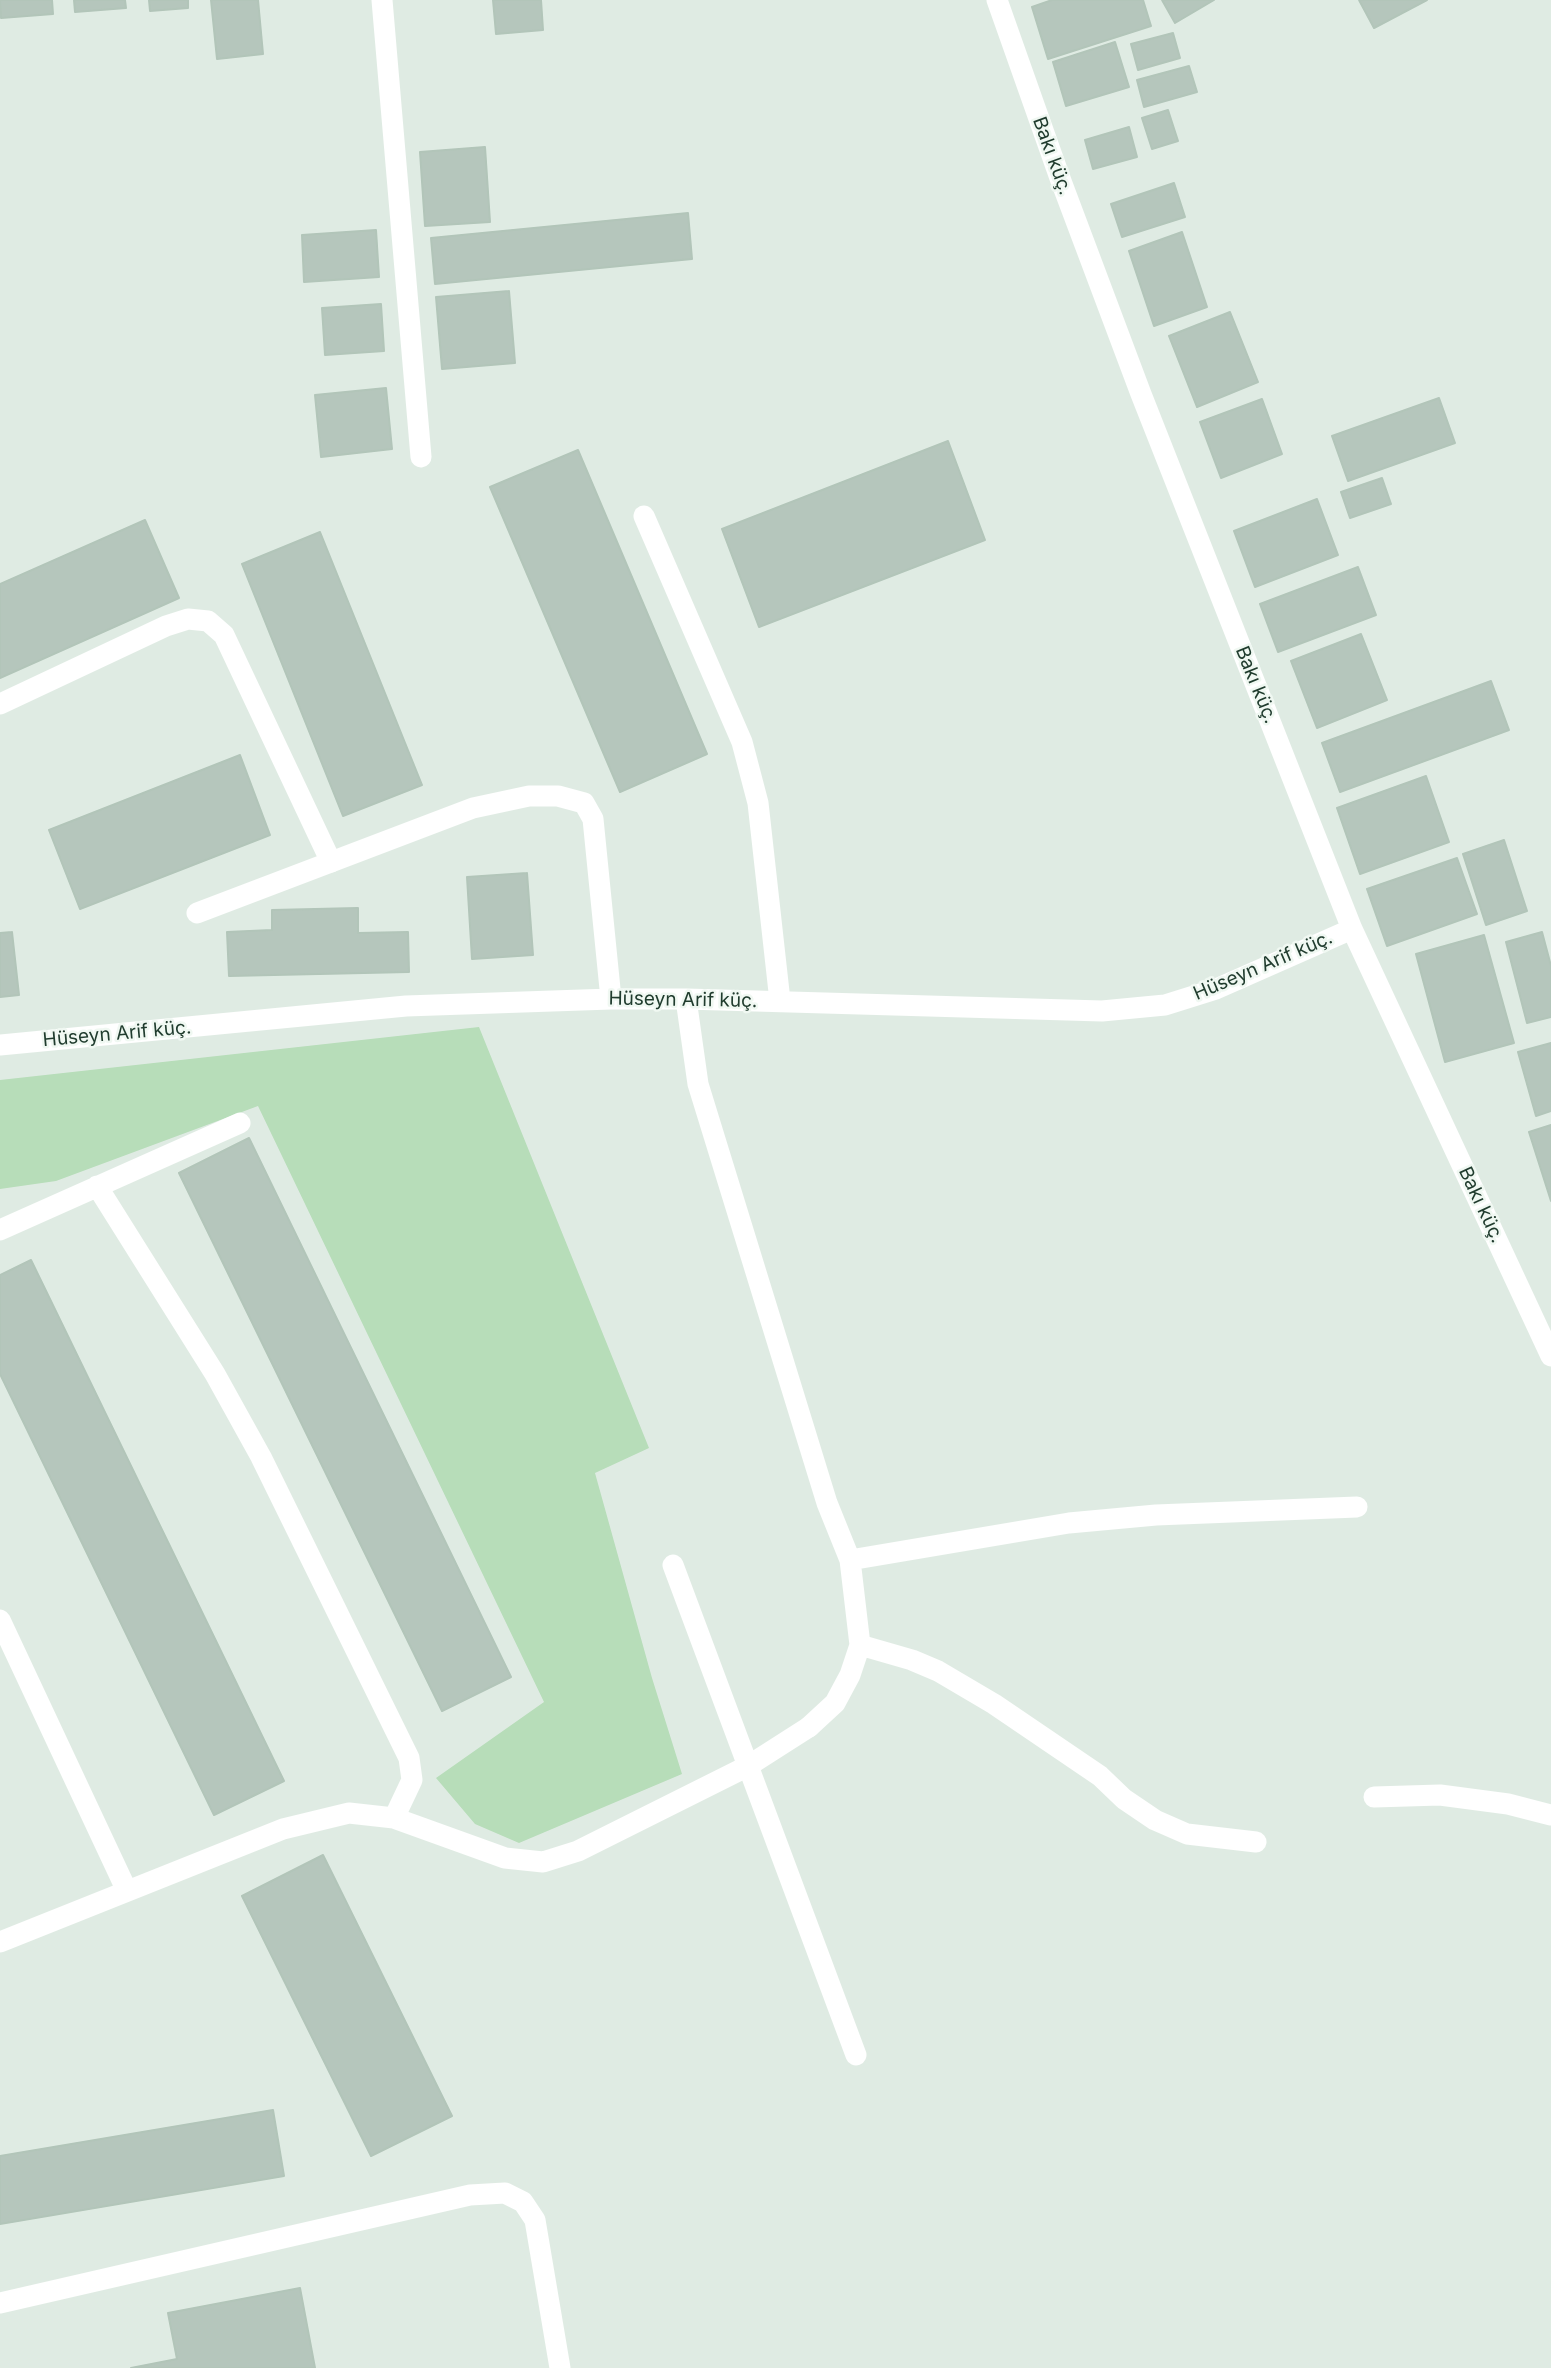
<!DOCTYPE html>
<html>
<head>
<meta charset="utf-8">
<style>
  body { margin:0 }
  canvas { display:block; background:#dfebe3 }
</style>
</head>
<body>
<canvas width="1551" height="2368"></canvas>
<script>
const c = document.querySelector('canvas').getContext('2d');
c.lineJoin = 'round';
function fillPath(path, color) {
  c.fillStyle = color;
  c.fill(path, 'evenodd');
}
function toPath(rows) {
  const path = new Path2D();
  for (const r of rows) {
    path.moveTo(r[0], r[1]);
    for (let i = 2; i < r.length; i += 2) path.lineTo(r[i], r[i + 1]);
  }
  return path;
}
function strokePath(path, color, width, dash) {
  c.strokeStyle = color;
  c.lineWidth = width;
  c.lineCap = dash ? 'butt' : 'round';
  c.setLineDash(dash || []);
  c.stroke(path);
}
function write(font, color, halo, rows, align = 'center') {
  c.font = font + ' Inter,sans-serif';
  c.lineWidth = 5;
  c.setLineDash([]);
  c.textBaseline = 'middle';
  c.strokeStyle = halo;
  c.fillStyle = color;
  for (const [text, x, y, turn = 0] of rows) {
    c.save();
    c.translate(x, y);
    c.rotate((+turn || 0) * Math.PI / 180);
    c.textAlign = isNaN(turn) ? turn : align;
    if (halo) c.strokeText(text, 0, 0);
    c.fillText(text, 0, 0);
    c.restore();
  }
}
fillPath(toPath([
  [479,1027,649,1448,595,1473,652,1678,682,1774,519,1843,475,1824,436,1778,544,1702,258,1106,56,1181,0,1189,0,1080]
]), '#b7ddb9');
const building = toPath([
  [0,0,52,0,53,14,1,18,0,0],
  [74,0,125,0,126,8,75,12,74,0],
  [149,0,188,0,188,8,150,11,149,0],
  [211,0,258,0,263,54,217,59,211,0],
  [493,0,541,0,543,30,496,34,493,0],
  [1052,0,1143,0,1151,26,1048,59,1032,7,1052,0],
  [1162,0,1214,0,1175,23,1162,0],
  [1359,0,1427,0,1374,28,1359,0],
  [1173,33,1180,58,1138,70,1131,44,1173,33],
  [1115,42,1129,87,1066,106,1053,62,1115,42],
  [1189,66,1197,92,1144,107,1137,80,1189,66],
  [1168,110,1178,141,1152,149,1142,118,1168,110],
  [1129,127,1137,157,1093,169,1085,140,1129,127],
  [485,147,490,222,425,226,420,152,485,147],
  [1174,183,1185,217,1122,237,1111,204,1174,183],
  [688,213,692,259,435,284,431,238,688,213],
  [376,230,379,277,304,282,302,235,376,230],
  [1182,232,1207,307,1154,326,1129,251,1182,232],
  [509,291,515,363,442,369,436,297,509,291],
  [381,304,384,351,325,355,322,308,381,304],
  [1230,312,1258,382,1197,407,1169,336,1230,312],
  [386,388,392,449,321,457,315,395,386,388],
  [1439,398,1455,443,1348,481,1332,436,1439,398],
  [1262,399,1282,454,1221,478,1200,422,1262,399],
  [948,441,985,540,759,627,722,529,948,441],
  [578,450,707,754,620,792,490,487,578,450],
  [1382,478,1391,504,1350,518,1341,492,1382,478],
  [1317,499,1338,555,1255,587,1234,531,1317,499],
  [145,520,179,598,0,678,0,584,145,520],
  [320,532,422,785,343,816,242,564,320,532],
  [1358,567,1376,615,1278,652,1260,604,1358,567],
  [1361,634,1387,700,1317,728,1291,661,1361,634],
  [1491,681,1509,730,1340,792,1322,743,1491,681],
  [240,755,270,835,80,909,49,830,240,755],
  [1426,776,1449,842,1360,874,1337,808,1426,776],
  [1504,840,1527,911,1486,925,1463,854,1504,840],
  [1457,858,1477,914,1387,946,1367,889,1457,858],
  [527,873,533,955,472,959,467,877,527,873],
  [358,908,358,933,408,932,409,972,229,976,227,932,272,930,272,910,358,908],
  [12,932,19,995,0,997,0,933,12,932],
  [1542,932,1551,966,1551,1017,1527,1023,1506,942,1542,932],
  [1484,935,1514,1043,1445,1062,1416,954,1484,935],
  [1551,1043,1551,1111,1536,1116,1518,1052,1551,1043],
  [1551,1125,1551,1201,1529,1132,1551,1125],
  [249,1138,511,1677,442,1711,179,1173,249,1138],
  [31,1260,284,1781,214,1815,0,1374,0,1275,31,1260],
  [323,1855,452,2116,371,2156,242,1896,323,1855],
  [273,2110,284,2176,0,2224,0,2156,273,2110],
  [300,2288,315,2368,131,2368,177,2359,168,2313,300,2288]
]);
fillPath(building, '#b5c6bc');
strokePath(building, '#b2c5b9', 2);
strokePath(toPath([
  [644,516,742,742,758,803,780,1001],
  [0,704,166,626,188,619,208,621,224,635,331,862],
  [97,1186,215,1374,261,1457,409,1758,412,1780,394,1818],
  [0,1230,240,1123],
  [673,1565,856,2055],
  [0,1620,127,1891],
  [0,1942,283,1829,349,1813,394,1818,505,1858,543,1862,578,1851,748,1766,809,1727]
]), '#fff', 21);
strokePath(toPath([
  [382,0,421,457],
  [997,0,1061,181,1141,394,1352,929,1551,1356],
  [197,913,473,808,529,796,558,796,584,803,593,819,611,999],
  [686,999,698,1084,827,1503,850,1560,860,1645,850,1675,835,1703,809,1727],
  [0,1045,406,1006,611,999,686,999,1102,1011,1165,1005,1216,989,1352,929],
  [850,1560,1069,1523,1156,1515,1357,1507],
  [860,1645,912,1660,938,1671,994,1704,1100,1776,1124,1799,1155,1820,1187,1834,1256,1842],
  [1374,1797,1440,1795,1508,1804,1551,1815],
  [0,2303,470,2195,505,2193,523,2202,535,2220,560,2368]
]), '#fff', 21);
write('19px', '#203c2e', '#f0f8f2', [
  ["Bakı küç.",1052,156,70],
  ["Bakı küç.",1256,685,68],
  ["Hüseyn Arif küç.",1263,966,-23],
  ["Hüseyn Arif küç.",683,1000,1],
  ["Hüseyn Arif küç.",117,1034,-5],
  ["Bakı küç.",1481,1205,65]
]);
</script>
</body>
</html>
